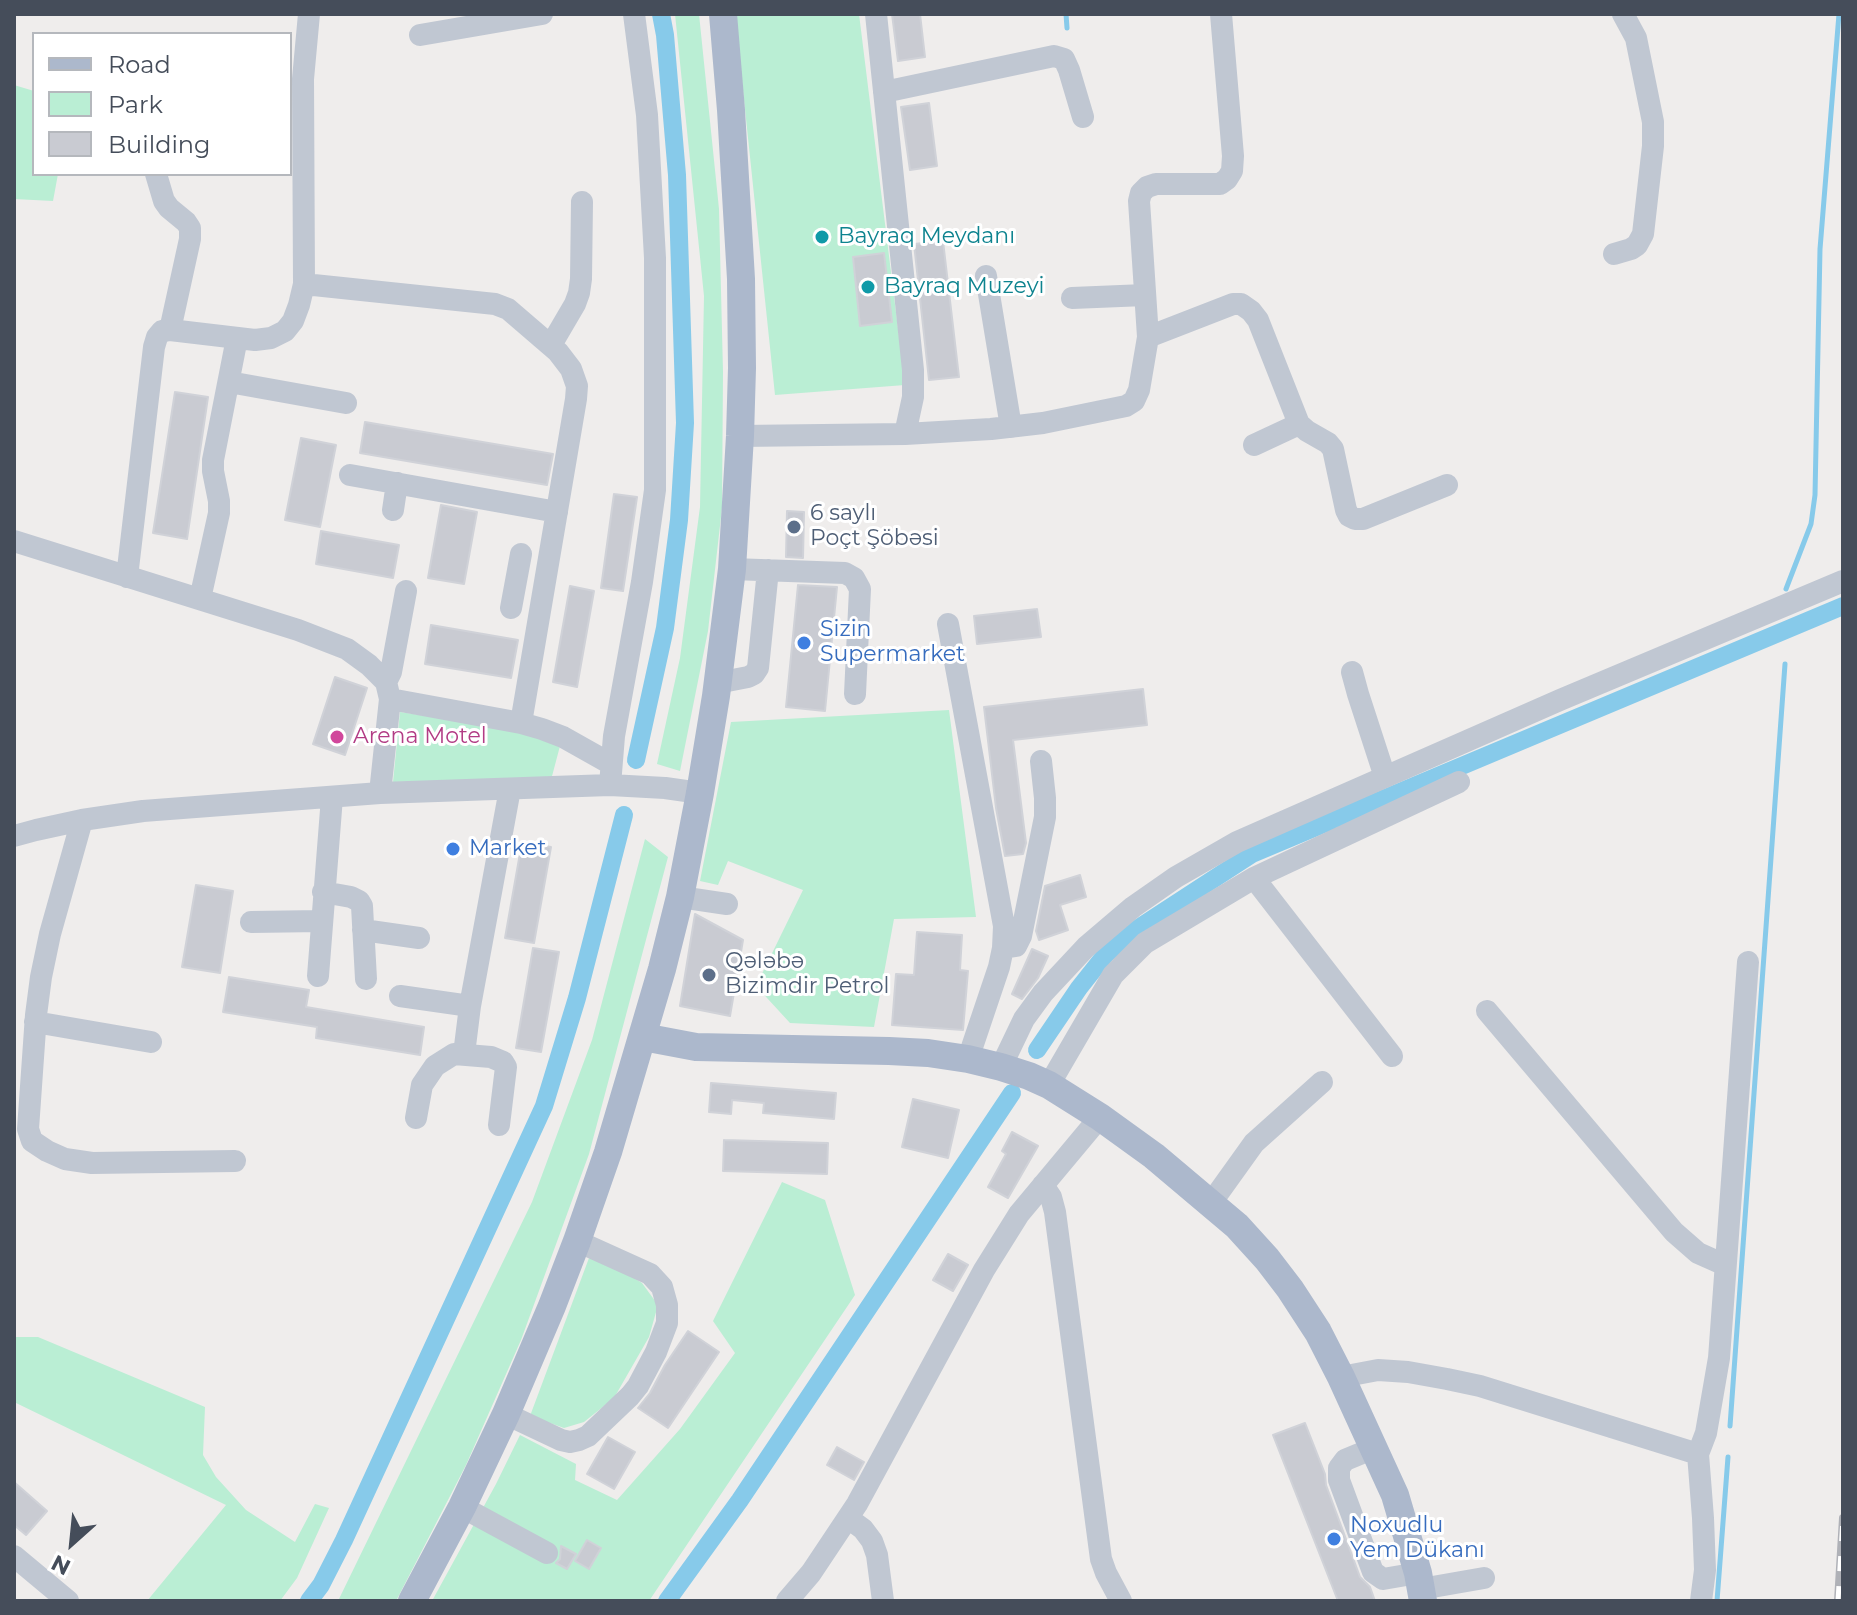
<!DOCTYPE html>
<html>
<head>
<meta charset="utf-8">
<style>
  body { margin:0 }
  #map { position:relative; width:1857px; height:1615px; overflow:hidden; background:#efedec; font-family:Montserrat,sans-serif }
  canvas { display:block }
  .frame { position:absolute; inset:0; border:16px solid #454d5a; pointer-events:none }
  .legend { position:absolute; left:32px; top:32px; width:260px; height:144px; box-sizing:border-box; background:#fff; border:2px solid #b5b8bd; margin:0; padding:10px 14px; list-style:none; font-size:24px; color:#454d5a }
  .legend li { display:flex; align-items:center; gap:16px; height:40px }
  .legend b { width:40px; border:2px solid #b5b8bd }
  .north { position:absolute; left:32px; top:1503px; width:80px; height:80px; -webkit-text-stroke:6px #fff; paint-order:stroke; rotate:207deg; font-size:22px; font-weight:700; line-height:32px; text-align:center; color:#454d5a }
  .north::after { content:''; display:block; margin:auto; width:28px; height:36px; background:#454d5a; clip-path:polygon(50% 0,100% 100%,50% 72%,0 100%) }
</style>
</head>
<body>
<div id="map">
<canvas width="1857" height="1615"></canvas>
<div class="frame"></div>
<ul class="legend">
<li><b style="height:10px;background:#acb8cc"></b>Road</li>
<li><b style="height:22px;background:#baeed4"></b>Park</li>
<li><b style="height:22px;background:#c9cbd2"></b>Building</li>
</ul>
<div class="north">N</div>
</div>
<script>
const c = document.querySelector('canvas').getContext('2d');
c.lineJoin = 'round';
function fillPath(path, color) {
  c.fillStyle = color;
  c.fill(path, 'evenodd');
}
function toPath(rows) {
  const path = new Path2D();
  for (const r of rows) {
    path.moveTo(r[0], r[1]);
    for (let i = 2; i < r.length; i += 2) path.lineTo(r[i], r[i + 1]);
  }
  return path;
}
function strokePath(path, color, width, dash) {
  c.strokeStyle = color;
  c.lineWidth = width;
  c.lineCap = dash ? 'butt' : 'round';
  c.setLineDash(dash || []);
  c.stroke(path);
}
function write(font, color, halo, rows, align = 'center') {
  c.font = font + ' Montserrat,sans-serif';
  c.lineWidth = 6;
  c.setLineDash([]);
  c.textBaseline = 'middle';
  c.strokeStyle = halo;
  c.fillStyle = color;
  for (const [text, x, y, turn = 0] of rows) {
    c.save();
    c.translate(x, y);
    c.rotate((+turn || 0) * Math.PI / 180);
    c.textAlign = isNaN(turn) ? turn : align;
    if (halo) c.strokeText(text, 0, 0);
    c.fillText(text, 0, 0);
    c.restore();
  }
}
fillPath(toPath([
  [675,14,699,14,719,209,723,372,722,508,708,631,680,771,657,764,680,658,700,507,704,296],
  [735,14,859,14,905,385,775,395],
  [14,85,34,91,34,174,58,174,53,201,14,199],
  [949,710,976,917,894,919,874,1027,790,1023,756,986,803,890,728,861,718,885,700,881,731,722],
  [400,712,519,730,560,746,551,780,393,782],
  [645,839,668,857,589,1154,521,1340,466,1465,396,1601,338,1601,532,1202,592,1040],
  [782,1182,825,1200,855,1295,649,1601,432,1601,496,1484,520,1435,576,1464,575,1480,617,1500,680,1429,735,1353,713,1321],
  [589,1258,616,1267,642,1283,658,1305,649,1337,614,1398,584,1422,564,1428,530,1416],
  [14,1337,38,1337,205,1407,203,1455,216,1477,246,1510,295,1542,315,1504,329,1508,297,1578,280,1601,147,1601,226,1505,14,1402]
]), '#baeed4');
strokePath(toPath([
  [1066,14,1067,28],
  [1786,589,1811,524,1815,495,1820,249,1839,14],
  [1730,1426,1785,664],
  [1717,1601,1728,1457]
]), '#87caea', 5);
strokePath(toPath([
  [636,760,665,628,679,520,685,423,677,175,665,35,661,14],
  [1037,1050,1079,988,1106,954,1137,929,1252,854,1843,606],
  [309,1601,321,1585,344,1540,544,1106,577,998,624,815],
  [667,1601,740,1500,1012,1093]
]), '#87caea', 18);
const building = toPath([
  [892,14,920,14,925,57,898,61,892,14],
  [929,103,937,166,910,170,901,107,929,103],
  [943,241,959,377,929,380,914,244,943,241],
  [884,253,892,322,860,326,853,257,884,253],
  [175,392,208,397,187,539,153,533,175,392],
  [365,422,553,454,547,485,360,453,365,422],
  [301,438,336,445,320,527,285,520,301,438],
  [614,494,637,497,623,591,601,588,614,494],
  [441,505,477,512,464,584,428,578,441,505],
  [787,511,804,512,803,558,786,557,787,511],
  [321,531,399,545,393,578,316,564,321,531],
  [798,585,837,587,825,711,786,707,798,585],
  [570,586,594,591,577,687,553,682,570,586],
  [1037,609,1041,637,977,644,974,616,1037,609],
  [431,625,518,640,511,678,425,664,431,625],
  [335,677,367,688,345,755,313,744,335,677],
  [1143,689,1147,725,1013,740,1026,843,1023,854,1005,856,996,808,984,707,1143,689],
  [522,842,551,847,534,943,505,938,522,842],
  [1080,875,1086,897,1060,905,1068,930,1039,940,1036,931,1045,886,1080,875],
  [196,885,233,891,220,973,182,967,196,885],
  [695,914,743,940,730,1016,680,1006,695,914],
  [917,932,962,935,960,970,968,971,963,1030,892,1025,896,974,914,975,917,932],
  [533,948,559,952,541,1052,516,1048,533,948],
  [1032,949,1048,956,1038,978,1022,999,1012,994,1032,949],
  [229,977,309,990,306,1007,424,1027,420,1055,316,1038,317,1027,223,1012,229,977],
  [711,1083,836,1093,834,1119,763,1113,764,1103,732,1100,731,1114,709,1112,711,1083],
  [913,1099,959,1110,948,1158,902,1147,913,1099],
  [1012,1132,1038,1146,1008,1198,988,1187,1006,1154,1002,1151,1012,1132],
  [724,1140,828,1143,827,1174,723,1171,724,1140],
  [948,1254,968,1265,953,1291,933,1280,948,1254],
  [688,1331,719,1352,668,1428,638,1408,650,1393,665,1365,688,1331],
  [1305,1423,1325,1474,1326,1485,1360,1577,1370,1587,1375,1601,1338,1601,1273,1435,1305,1423],
  [608,1437,635,1452,614,1489,587,1474,608,1437],
  [837,1447,864,1462,854,1480,827,1465,837,1447],
  [14,1482,47,1511,26,1535,14,1525,14,1482],
  [587,1540,601,1548,589,1569,575,1561,587,1540],
  [561,1546,576,1554,567,1569,556,1563,560,1559,561,1546]
]);
fillPath(building, '#c9cbd2');
strokePath(building, '#d0d2d8', 2);
strokePath(toPath([
  [420,35,542,14],
  [884,92,1054,56,1064,59,1069,70,1083,117],
  [156,174,164,201,169,208,186,222,190,228,190,239,170,330],
  [1614,254,1631,249,1637,245,1643,234,1653,146,1653,122,1636,38,1623,14],
  [986,276,1011,427],
  [304,284,495,304,508,309,558,352,571,369,577,386,576,399,521,723],
  [1072,298,1145,295],
  [1148,337,1233,304,1241,304,1251,311,1258,320,1299,424,1307,431,1328,443,1333,449,1346,510,1349,516,1355,519,1363,519,1447,485],
  [551,345,575,304,579,293,581,279,582,202],
  [229,382,346,403],
  [905,434,991,429,1043,423,1126,406,1134,401,1139,390,1148,337,1139,201,1141,193,1147,187,1156,184,1220,184,1227,179,1232,171,1233,156,1221,14],
  [740,436,905,434,913,397,913,370,876,14],
  [1254,445,1299,424],
  [350,475,557,512],
  [393,510,397,483],
  [14,541,298,630,347,649,369,665,386,682,390,699,380,793],
  [732,569,845,573,854,578,860,589,855,694],
  [127,577,154,347,157,337,162,331,170,330,255,340,271,338,285,331,293,321,299,305,304,284,303,79,309,14],
  [200,599,219,513,219,501,213,471,213,460,237,338],
  [511,608,521,554],
  [948,624,1004,926,1003,948,999,967,968,1059],
  [1352,672,1358,694,1385,777],
  [386,682,391,672,406,591],
  [717,683,748,677,754,674,758,668,768,570],
  [390,699,521,723,542,729,563,737,611,764],
  [610,785,614,736,642,582,655,490,655,258,647,115,634,14],
  [82,820,50,934,41,977,36,1015,28,1129,32,1141,47,1151,65,1159,92,1163,235,1161],
  [14,836,36,830,82,820,143,811,380,793,610,785,665,788,700,793],
  [1254,878,1392,1056],
  [323,892,351,897,359,901,362,906,366,979],
  [680,897,727,904],
  [251,922,321,921],
  [363,930,419,938],
  [1003,948,1016,946,1021,936,1045,817,1045,798,1041,761],
  [318,976,332,797],
  [400,996,470,1006],
  [1487,1011,1674,1232,1698,1253,1725,1265],
  [35,1022,151,1042],
  [464,1054,470,1006,510,789],
  [1001,1067,1024,1019,1043,993,1086,947,1133,907,1176,877,1237,842,1560,700,1843,581],
  [1049,1085,1113,975,1145,943,1254,878,1459,782],
  [416,1118,422,1085,435,1066,454,1054,491,1057,503,1062,506,1067,499,1125],
  [1043,1185,1051,1197,1055,1212,1101,1559,1106,1573,1121,1601],
  [1211,1203,1254,1143,1322,1082],
  [1341,1377,1378,1370,1408,1372,1447,1379,1480,1386,1698,1454],
  [506,1414,561,1440,570,1442,579,1440,588,1436,630,1396,638,1386,656,1352,667,1323,667,1305,662,1287,650,1274,577,1241],
  [1374,1448,1345,1460,1339,1468,1339,1480,1373,1572,1383,1579,1418,1573],
  [462,1507,547,1553],
  [848,1518,863,1529,872,1541,877,1555,883,1601],
  [14,1556,68,1601],
  [1421,1589,1484,1578],
  [787,1601,811,1573,857,1504,984,1270,1019,1214,1100,1117],
  [1701,1601,1705,1570,1703,1518,1698,1454,1706,1433,1719,1358,1748,962]
]), '#c0c7d2', 22);
strokePath(toPath([
  [643,1037,696,1047,889,1051,928,1053,968,1059,1001,1067,1029,1076,1049,1085,1100,1117,1154,1156,1237,1226,1267,1259,1290,1289,1318,1332,1341,1377,1395,1495,1418,1573,1423,1601],
  [412,1601,462,1507,506,1414,552,1306,577,1241,608,1152,662,969,680,897,700,793,716,696,732,569,740,436,742,368,741,279,731,110,723,14]
]), '#acb8cc', 28);
const rail = toPath([
  [1838,1601,1843,1518]
]);
strokePath(rail, '#afb1b7', 8);
strokePath(rail, '#fff', 5, [15]);
for (const [x, y, r, color] of [
  [822,237,8,"#0f9aa8"],
  [868,287,8,"#0f9aa8"],
  [794,527,8,"#5c6f8a"],
  [804,643,8,"#3f7fe0"],
  [337,737,8,"#d1479c"],
  [453,849,8,"#3f7fe0"],
  [709,975,8,"#5c6f8a"],
  [1334,1539,8,"#3f7fe0"]
]) {
  const dot = new Path2D();
  dot.arc(x, y, r, 0, 2 * Math.PI);
  c.fillStyle = color;
  c.fill(dot);
  strokePath(dot, '#fff', 3);
}
write('22px', '#0d838f', '#fff', [
  ["Bayraq Meydanı",838,237],
  ["Bayraq Muzeyi",884,287]
], 'left');
write('22px', '#4e5e75', '#fff', [
  ["6 saylı",810,514],
  ["Poçt Şöbəsi",810,539],
  ["Qələbə",725,962],
  ["Bizimdir Petrol",725,987]
], 'left');
write('22px', '#366cbe', '#fff', [
  ["Sizin",820,630],
  ["Supermarket",820,655],
  ["Market",469,849],
  ["Noxudlu",1350,1526],
  ["Yem Dükanı",1350,1551]
], 'left');
write('22px', '#b23c85', '#fff', [
  ["Arena Motel",353,737]
], 'left');
</script>
</body>
</html>
